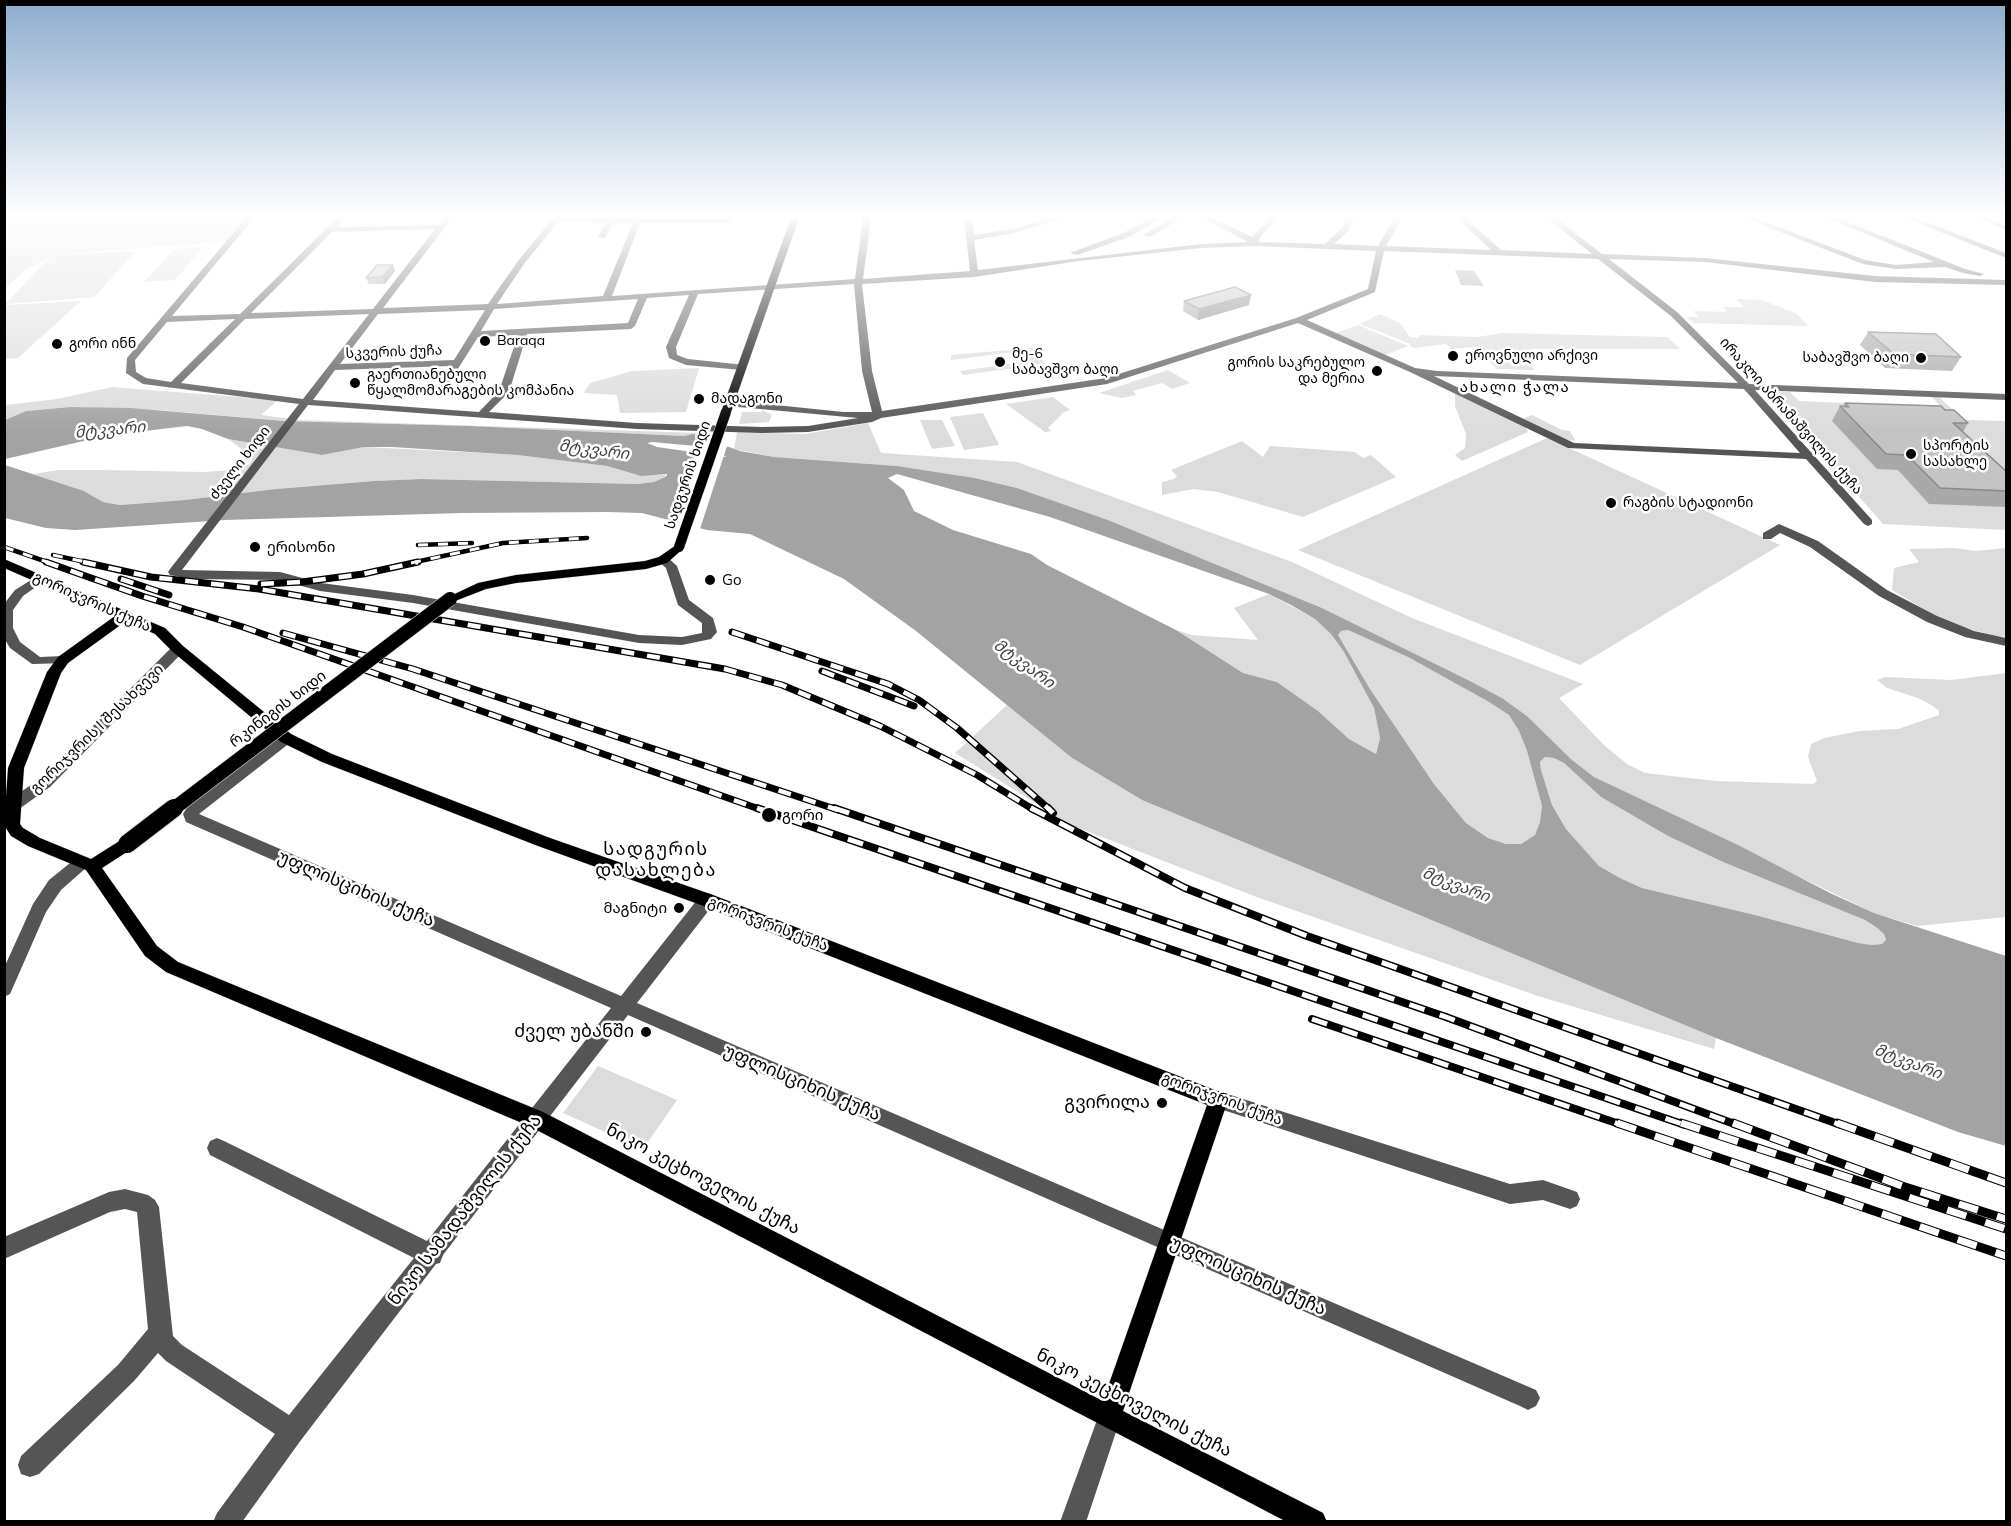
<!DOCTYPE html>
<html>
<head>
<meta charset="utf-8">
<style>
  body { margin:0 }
  #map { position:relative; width:2011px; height:1526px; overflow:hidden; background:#fff; font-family:Mulish,sans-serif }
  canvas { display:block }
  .frame { position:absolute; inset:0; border:6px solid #000; pointer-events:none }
</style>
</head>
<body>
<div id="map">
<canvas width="2011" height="1526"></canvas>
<div class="frame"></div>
</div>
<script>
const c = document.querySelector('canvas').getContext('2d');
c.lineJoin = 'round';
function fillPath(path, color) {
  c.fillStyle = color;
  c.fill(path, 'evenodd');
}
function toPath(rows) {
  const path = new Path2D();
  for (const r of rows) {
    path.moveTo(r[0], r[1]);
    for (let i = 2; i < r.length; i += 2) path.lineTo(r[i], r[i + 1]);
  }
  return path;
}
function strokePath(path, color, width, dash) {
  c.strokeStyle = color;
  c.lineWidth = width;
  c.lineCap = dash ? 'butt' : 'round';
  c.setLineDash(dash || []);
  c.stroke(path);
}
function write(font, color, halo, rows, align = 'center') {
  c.font = font + ' Mulish,"Noto Sans Georgian",sans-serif';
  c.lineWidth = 5;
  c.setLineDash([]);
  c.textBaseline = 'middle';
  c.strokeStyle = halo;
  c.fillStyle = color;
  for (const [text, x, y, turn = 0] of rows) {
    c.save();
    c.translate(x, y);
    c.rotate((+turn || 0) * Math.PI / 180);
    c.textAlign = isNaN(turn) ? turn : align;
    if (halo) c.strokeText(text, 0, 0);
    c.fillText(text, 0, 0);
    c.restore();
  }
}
fillPath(toPath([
  [5,218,246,218,226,241,53,255,136,251,94,297,5,304,50,257,27,269,5,288],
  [203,247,175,280,144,282,174,249],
  [1736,299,1762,300,1797,314,1808,326,1694,323,1686,317,1699,317,1694,311,1727,312,1723,307,1744,307],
  [81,301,18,358,5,359,5,305],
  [1380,314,1400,323,1410,337,1419,338,1419,335,1477,337,1503,333,1668,337,1680,349,1532,349,1526,359,1534,370,1497,369,1475,347,1451,349,1446,344,1414,348,1409,345,1410,344,1360,324],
  [1358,325,1408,346,1385,355,1336,333],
  [1032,348,1045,364,963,375,960,371,1022,362,1014,352,951,360,951,355],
  [699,368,686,412,620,413,617,395,584,393,590,383,632,371],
  [1168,370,1190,383,1172,389,1162,383,1133,391,1136,395,1122,398,1099,393],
  [112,387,278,400,261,415,299,420,699,433,698,436,685,436,470,426,284,421,160,410,70,407,26,411,5,420,5,405,57,399],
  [1766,391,1790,392,1799,401,1941,407,1931,396,1939,397,1964,420,2006,421,2006,530,1883,524],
  [1455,392,1525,426,1528,432,1462,461,1455,455,1465,448,1466,434,1455,406],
  [1053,397,1070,410,1064,412,1048,428,1051,431,1045,432,1006,404],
  [762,410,772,415,769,422,739,424,742,412,762,412],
  [983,413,999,445,964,450,950,417],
  [1532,415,1562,430,1570,431,1575,440,1563,441,1521,420],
  [920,420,942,420,955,446,932,449],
  [868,423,881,453,1017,462,1292,562,1412,618,1583,684,1559,698,1605,746,1627,764,1645,773,1716,781,1813,784,1817,781,1808,757,1811,744,1824,738,1860,731,1898,729,1939,715,1939,711,1933,706,1918,698,1887,688,1877,680,1885,677,1951,680,2006,673,2006,917,1917,926,1874,913,1594,777,1572,760,1527,716,1502,698,1470,681,1322,608,1108,520,1017,488,975,478,897,466,774,457,734,449,737,432,805,434],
  [1547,438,1780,545,1580,665,1298,550],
  [228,439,322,455,364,447,463,452,517,455,607,466,637,475,668,475,654,482,637,484,421,479,374,481,276,489,185,500,120,505,103,502,84,491,33,474,59,470,99,470,204,472,235,470,250,464,252,459,250,455],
  [1242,441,1263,457,1270,446,1355,452,1363,458,1371,455,1396,477,1303,517,1218,492,1194,489,1162,495,1162,482,1174,479,1177,476,1171,470],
  [1954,548,1976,551,2006,548,2006,637,1995,636,1947,623,1892,590,1894,568,1919,562,1909,549],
  [1269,594,1315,619,1331,634,1344,652,1374,708,1380,738,1376,754,1349,739,1318,711,1277,682,1243,673,1176,630,1192,635,1258,640,1234,608],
  [1348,630,1408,657,1489,702,1509,715,1519,731,1527,751,1542,806,1540,822,1535,835,1521,844,1506,844,1488,838,1466,823,1434,784,1370,689,1338,635,1341,631],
  [1007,705,1072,758,1142,800,1716,1038,1714,1049,1538,996,1254,896,1071,825,955,753],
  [1545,757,1554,758,1564,763,1601,797,1668,836,1723,862,1865,920,1876,927,1884,934,1886,940,1882,944,1872,945,1858,943,1759,916,1642,888,1620,878,1599,866,1566,829,1552,805,1541,770,1540,762],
  [598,1066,677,1100,643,1149,563,1113]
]), '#dcdcdc');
fillPath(toPath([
  [1455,270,1474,271,1484,286,1461,285],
  [70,407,131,408,284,421,470,426,685,436,693,434,740,451,774,457,897,466,975,478,1017,488,1108,520,1322,608,1470,681,1502,698,1527,716,1572,760,1594,777,1740,846,1830,893,1874,913,2006,956,2006,1146,1958,1132,1716,1038,1142,800,1072,758,916,631,844,579,750,534,707,530,642,513,607,512,462,513,225,520,75,530,46,528,5,518,5,465,84,491,103,502,120,505,185,500,276,489,374,481,421,479,637,484,654,482,667,476,667,474,641,476,607,466,517,455,392,447,364,447,322,455,228,439,202,429,187,426,110,435,5,459,5,420,26,411],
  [652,442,707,447,727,457,657,447,647,443],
  [897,474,1050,517,1269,594,1291,605,1315,619,1331,634,1344,652,1374,708,1380,738,1376,754,1349,739,1318,711,1277,682,1243,673,1176,630,1047,565,1031,554,953,530,914,511,904,490,888,478],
  [1348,630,1408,657,1489,702,1509,715,1519,731,1527,751,1542,806,1540,822,1535,835,1521,844,1506,844,1488,838,1466,823,1434,784,1370,689,1338,635,1341,631],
  [1545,757,1554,758,1564,763,1601,797,1668,836,1723,862,1865,920,1876,927,1884,934,1886,940,1882,944,1872,945,1858,943,1759,916,1642,888,1620,878,1599,866,1566,829,1552,805,1541,770,1540,762]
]), '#a3a3a3');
fillPath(toPath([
  [704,435,728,443,699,532,672,522,698,449,710,451,698,449]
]), '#fff');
const major = toPath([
  [791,218,799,218,731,412,722,414,721,412,791,218],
  [679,543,685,547,667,563,646,569,516,583,486,589,450,603,444,599,478,583,516,575,645,561,659,557,679,543],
  [4,559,165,628,183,646,291,734,332,754,550,838,713,895,1225,1094,1228,1100,1123,1411,1323,1513,1327,1522,1287,1522,529,1126,166,972,145,956,86,870,28,846,11,836,4,825,8,768,47,672,58,657,115,616,4,568,4,559],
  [126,621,155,634,173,652,281,742,322,762,538,846,701,905,1207,1105,1103,1401,543,1112,178,962,157,946,102,868,133,848,135,844,133,840,121,840,91,859,40,838,23,828,20,824,24,768,61,673,68,663,126,621]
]);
strokePath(major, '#dbdbdb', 1);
fillPath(toPath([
  [246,218,254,218,172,316,240,314,337,218,346,218,337,227,439,225,444,218,452,218,383,308,488,304,518,261,553,218,729,219,733,221,729,223,640,223,612,296,855,279,863,218,871,218,863,279,970,271,964,218,972,218,974,235,1013,229,1051,218,1064,218,1014,233,974,240,978,270,1201,244,1248,242,1203,218,1213,218,1252,237,1270,218,1278,218,1260,237,1259,242,1325,244,1341,229,1347,218,1355,218,1347,232,1334,244,1378,246,1394,218,1402,218,1386,246,1491,250,1457,218,1466,218,1501,250,1592,254,1547,218,1556,218,1602,254,1705,258,1875,276,2006,280,2006,285,1875,282,1705,262,1609,259,1677,312,1749,384,2006,394,2006,400,1755,390,1872,520,1872,524,1868,526,1864,524,1806,459,1568,448,1410,372,1298,323,1107,384,881,418,872,422,808,432,762,433,637,429,308,405,182,570,280,572,321,583,413,595,639,635,682,637,702,633,702,623,678,605,666,568,657,560,659,557,667,557,677,566,689,600,713,618,717,632,711,639,682,645,639,643,413,603,320,591,280,580,191,579,170,575,168,572,170,569,299,404,143,384,126,373,127,358,246,218],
  [558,222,606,223,598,236,602,238,605,238,613,223,633,223,603,296,497,304,524,264,558,222],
  [435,229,373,309,251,313,332,232,435,229],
  [1255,246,1376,251,1368,289,1296,318,1106,378,882,411,872,371,862,284,974,277,1079,261,1201,248,1255,246],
  [1384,251,1598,259,1671,316,1738,383,1437,371,1415,368,1307,320,1375,292,1384,251],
  [854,284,862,371,872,412,843,412,728,400,723,403,728,406,858,418,808,426,762,427,637,423,489,412,509,392,527,334,631,329,635,326,647,298,689,295,666,347,669,358,686,365,742,370,745,369,745,365,688,359,677,355,676,347,698,294,854,284],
  [638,299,628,323,481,331,494,309,638,299],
  [485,310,454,360,340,364,378,314,485,310],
  [369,314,303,399,181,383,245,319,369,314],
  [235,319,171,382,146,378,136,372,135,360,167,322,235,319],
  [518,335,499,391,479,412,313,400,335,370,450,366,436,389,444,391,478,337,518,335],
  [1434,376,1744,389,1800,453,1574,443,1434,376],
  [1152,218,1162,218,1129,237,1077,255,1070,253,1123,233,1152,218],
  [1172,218,1182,218,1150,237,1143,235,1172,218],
  [1744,218,1755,218,1865,260,1896,265,1934,262,1827,218,1838,218,1965,269,1984,274,1980,276,1963,273,1945,267,1896,269,1863,264,1744,218],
  [1905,218,1916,218,2006,253,2006,258,1905,218],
  [1976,218,1987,218,2006,226,2006,230,1976,218],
  [1779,524,1818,541,1887,590,1937,616,1974,631,2006,638,2006,646,1965,637,1927,622,1879,596,1810,547,1780,533,1771,539,1763,539,1763,533,1779,524],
  [39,575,45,579,43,582,23,596,13,610,13,628,20,642,40,657,63,656,70,660,68,663,32,664,10,648,4,638,4,604,15,590,39,575],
  [178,645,183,646,185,649,183,652,50,787,19,809,7,809,5,805,7,801,40,779,173,646,178,645],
  [286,733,291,734,293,738,291,742,199,814,621,996,701,895,707,893,713,895,715,900,713,905,637,1003,1536,1390,1540,1398,1536,1406,1528,1410,1520,1406,628,1015,443,1255,440,1263,436,1264,301,1440,242,1522,213,1522,217,1513,275,1434,166,1361,158,1353,134,1381,39,1474,30,1477,21,1474,18,1465,21,1456,118,1365,148,1329,137,1212,125,1209,110,1212,4,1259,4,1237,109,1192,125,1189,148,1195,155,1200,159,1207,173,1336,182,1345,289,1415,414,1258,210,1155,207,1148,210,1141,217,1138,224,1141,427,1241,611,1008,186,822,183,814,189,804,281,734,286,733],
  [81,857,87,859,89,863,87,867,61,890,46,912,10,994,4,997,4,968,33,904,49,880,75,859,81,857],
  [1218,1091,1510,1184,1543,1180,1577,1192,1580,1199,1577,1206,1570,1209,1543,1200,1510,1204,1211,1106,1208,1100,1211,1094,1218,1091],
  [1109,1405,1117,1409,1121,1417,1086,1522,1060,1522,1101,1409,1109,1405]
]), '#555');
fillPath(major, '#000');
const railFar3 = toPath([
  [418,545,472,543],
  [4,547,50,563],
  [53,555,90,563],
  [411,563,503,543,587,538]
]);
const railFar2 = toPath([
  [46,562,142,596,243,627,762,810],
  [83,562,151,577,259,589,725,669,782,685,880,726,977,775,1034,810],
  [121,579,169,595],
  [261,584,302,582,363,574,418,562],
  [732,632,888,684,919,700,957,728,1050,810],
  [283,633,413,669,838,810],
  [822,671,914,706]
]);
const railFar1 = toPath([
  [757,808,1685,1125],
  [834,808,1446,1017,1737,1125],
  [1031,808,1185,888,1307,936,1841,1125],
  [1048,808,1053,813],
  [1312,1019,1622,1125]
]);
const rail = toPath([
  [1617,1123,2006,1256],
  [1681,1123,2006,1229],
  [1733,1123,1902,1186,2006,1219],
  [1837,1123,2006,1183]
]);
strokePath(railFar3, '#000', 4.5);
strokePath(railFar2, '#000', 7);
strokePath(railFar1, '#000', 8);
strokePath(rail, '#000', 9);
strokePath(railFar3, '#fff', 3, [10]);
strokePath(railFar2, '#fff', 4.5, [13]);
strokePath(railFar1, '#fff', 5, [16]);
strokePath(rail, '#fff', 7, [20]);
const majorBridgeFar2 = toPath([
  [679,547,726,412]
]);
const majorBridgeFar1 = toPath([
  [172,810,450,599]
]);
const majorBridge = toPath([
  [127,844,174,808]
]);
strokePath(majorBridgeFar2, '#dbdbdb', 11, []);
strokePath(majorBridgeFar1, '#dbdbdb', 15, []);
strokePath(majorBridge, '#dbdbdb', 20, []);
strokePath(majorBridgeFar2, '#000', 10);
strokePath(majorBridgeFar1, '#000', 14);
strokePath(majorBridge, '#000', 18);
fillPath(toPath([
  [393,265,395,271,385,284,369,284,366,278],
  [1184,301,1249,305,1198,320,1183,311],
  [1868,332,1961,357,1952,371,1885,368,1860,345],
  [1845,403,1945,410,1968,423,1963,432,2007,472,2007,507,1929,504,1898,470,1877,469,1832,421,1840,406,1843,406]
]), '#a9a9a9');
fillPath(toPath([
  [393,265,395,271,385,284,382,277],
  [1251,295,1249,305,1198,320,1199,309]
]), '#898989');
const building = toPath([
  [377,265,393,265,382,277,366,278,377,265],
  [1235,287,1251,295,1199,309,1184,301,1235,287],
  [1868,332,1936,334,1961,357,1894,354,1868,332],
  [1845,403,1941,406,1945,410,1954,410,1968,423,1953,423,2007,472,2007,491,1940,488,1907,455,1886,454,1840,406,1849,407,1845,403]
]);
fillPath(building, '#c4c4c4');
strokePath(building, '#898989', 1.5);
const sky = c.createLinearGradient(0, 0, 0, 432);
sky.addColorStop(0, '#8cadcc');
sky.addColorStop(0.5, '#fff');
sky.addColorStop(1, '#ffffff00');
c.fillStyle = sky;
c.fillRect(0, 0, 2011, 432);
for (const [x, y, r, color] of [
  [485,341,6,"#000"],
  [57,344,6,"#000"],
  [1453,356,6,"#000"],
  [1921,358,6,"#000"],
  [1000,362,6,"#000"],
  [1377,371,6,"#000"],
  [355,383,6,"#000"],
  [699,399,6,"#000"],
  [1911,454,6,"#000"],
  [1611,503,6,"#000"],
  [255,547,6,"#000"],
  [710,580,6,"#000"],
  [769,815,8,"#000"],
  [679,908,6,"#000"],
  [646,1032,6,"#000"],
  [1162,1103,6,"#000"]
]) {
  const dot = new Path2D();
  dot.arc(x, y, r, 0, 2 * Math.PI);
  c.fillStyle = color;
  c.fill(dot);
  strokePath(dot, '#fff', 2);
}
write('14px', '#000', '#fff', [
  ["Baraqa",497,341],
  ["გორი ინნ",69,344],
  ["მე-6",1012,354],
  ["საბავშვო ბაღი",1012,370],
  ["ეროვნული არქივი",1465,356],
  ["საბავშვო ბაღი",1909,358,"right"],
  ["გორის საკრებულო",1365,363,"right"],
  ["და მერია",1365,379,"right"],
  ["გაერთიანებული",367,375],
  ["წყალმომარაგების კომპანია",367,391],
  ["მადაგონი",711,399],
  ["სპორტის",1923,446],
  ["სასახლე",1923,462],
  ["რაგბის სტადიონი",1623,503]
], 'left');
write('14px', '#000', '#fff', [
  ["სკვერის ქუჩა",394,352,-2],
  ["ირაკლი აბრამაშვილის ქუჩა",1791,416,48],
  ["ძველი ხიდი",240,463,-52],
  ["სადგურის ხიდი",688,475,-71]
]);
c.letterSpacing = '1.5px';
write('15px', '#000', '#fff', [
  ["ახალი ჭალა",1515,387]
]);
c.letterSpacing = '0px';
write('15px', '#000', '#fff', [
  ["ერისონი",267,547],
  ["Go",722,580],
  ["გორი",782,815],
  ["მაგნიტი",667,908,"right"]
], 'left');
write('15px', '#000', '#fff', [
  ["გორიჯვრის ქუჩა",92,602,24],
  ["რკინიგის ხიდი",278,709,-37],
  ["გორიჯვრის I შესახვევი",97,729,-44],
  ["გორიჯვრის ქუჩა",768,924,21],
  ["გორიჯვრის ქუჩა",1222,1099,20]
]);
write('italic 16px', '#444', '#fff', [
  ["მტკვარი",110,430,-5],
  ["მტკვარი",594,450,7],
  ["მტკვარი",1024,664,36],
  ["მტკვარი",1456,885,21],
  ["მტკვარი",1908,1062,21]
]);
c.letterSpacing = '1.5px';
write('18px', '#000', '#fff', [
  ["სადგურის",656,850],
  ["დასახლება",656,871]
]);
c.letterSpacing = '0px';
write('18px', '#000', '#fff', [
  ["უფლისციხის ქუჩა",356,889,23],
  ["უფლისციხის ქუჩა",802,1083,23],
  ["ნიკო კეცხოველის ქუჩა",703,1179,28],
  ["ნიკო სამადაშვილის ქუჩა",465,1210,-52],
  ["უფლისციხის ქუჩა",1248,1276,24],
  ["ნიკო კეცხოველის ქუჩა",1134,1403,27]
]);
write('18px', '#000', '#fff', [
  ["ძველ უბანში",634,1032],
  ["გვირილა",1150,1103]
], 'right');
</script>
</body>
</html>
